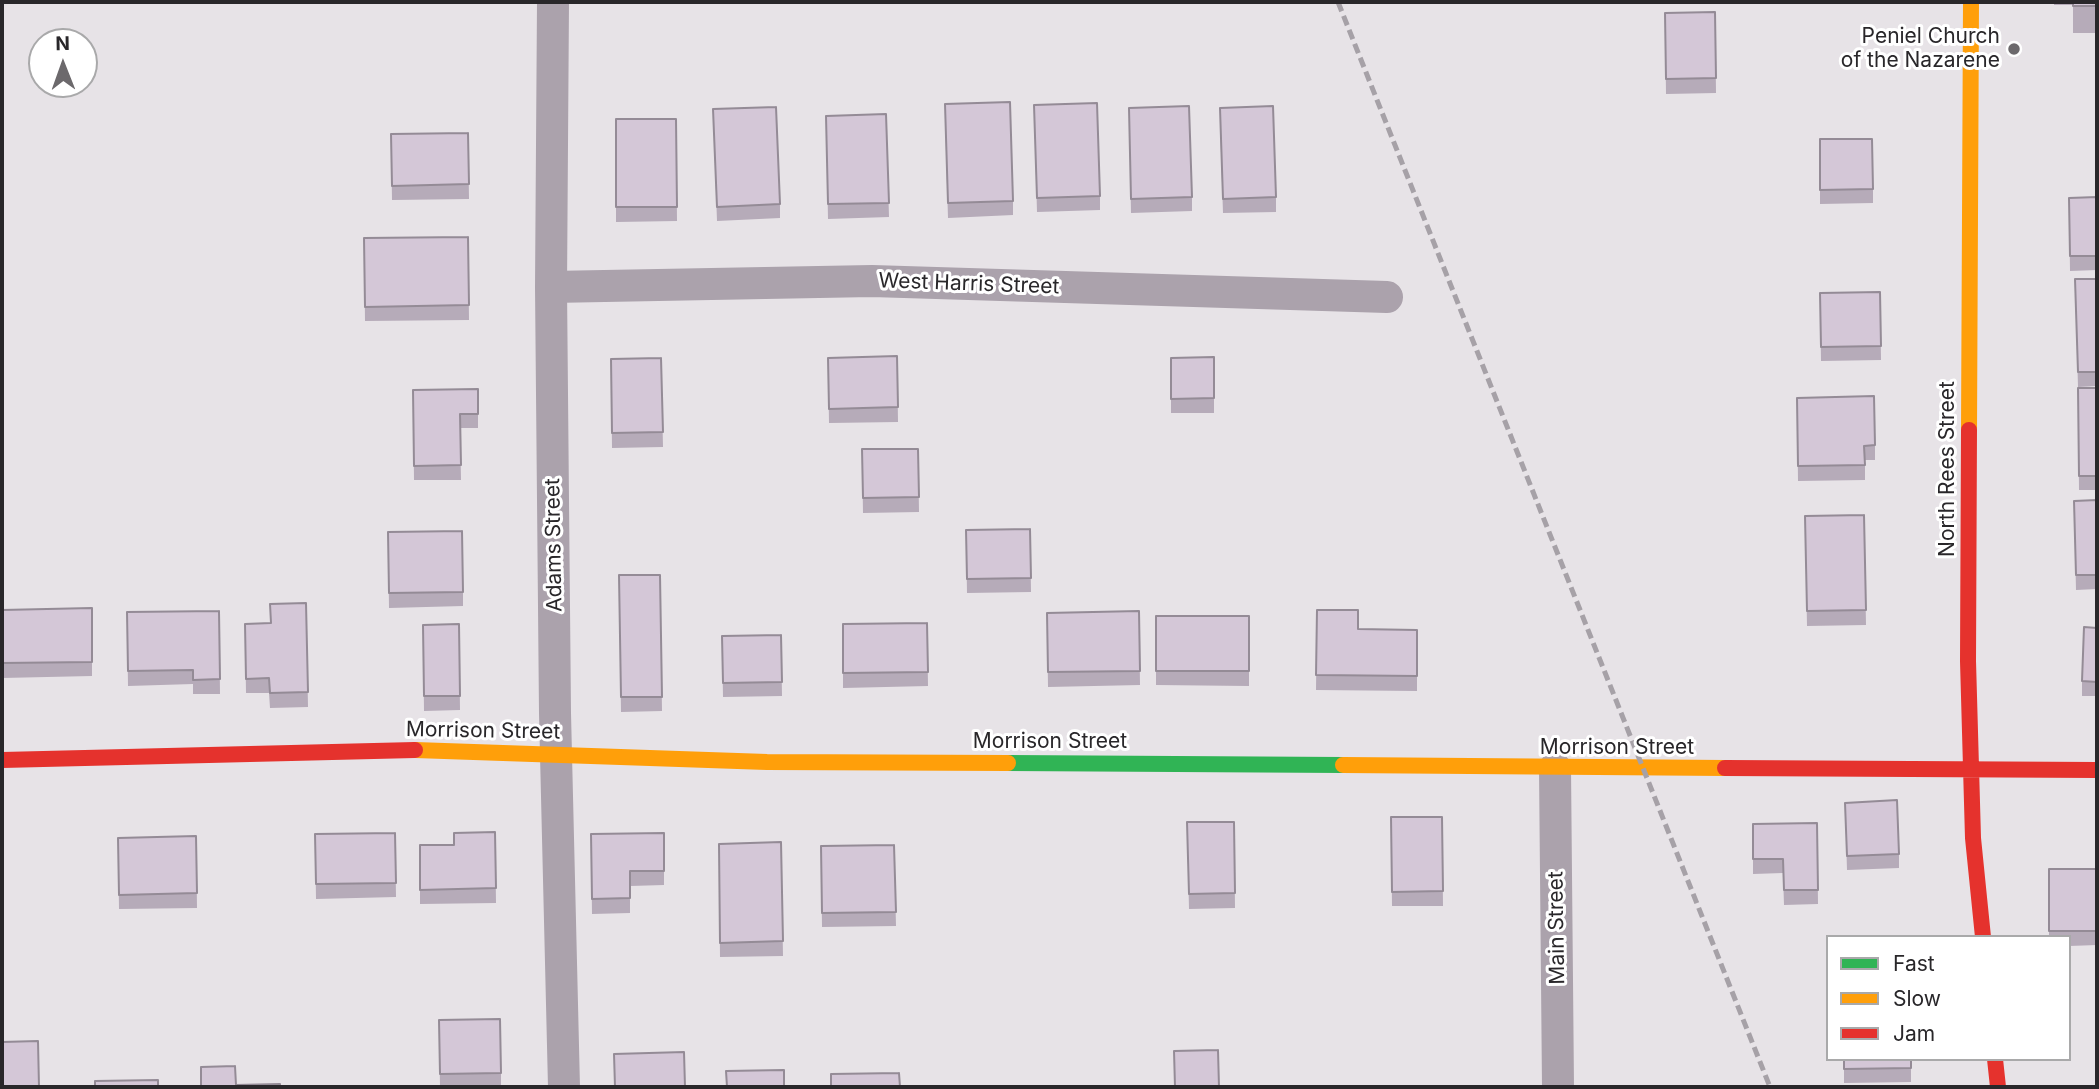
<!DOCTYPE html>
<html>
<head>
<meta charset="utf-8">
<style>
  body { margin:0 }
  #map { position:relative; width:2099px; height:1089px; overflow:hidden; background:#e7e3e7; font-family:Inter,sans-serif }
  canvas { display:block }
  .frame { position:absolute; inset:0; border:4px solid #29272a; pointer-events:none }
  .legend { position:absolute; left:1826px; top:935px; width:245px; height:126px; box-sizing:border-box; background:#fff; border:2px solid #a9a9aa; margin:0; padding:9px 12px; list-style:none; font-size:21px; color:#29272a }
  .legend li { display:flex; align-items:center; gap:14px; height:35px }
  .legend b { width:35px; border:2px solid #a9a9aa }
  .north { position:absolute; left:28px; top:28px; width:70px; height:70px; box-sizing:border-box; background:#fff; border:2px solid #a9a9aa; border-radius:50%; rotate:359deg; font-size:19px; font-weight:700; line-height:28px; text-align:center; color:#29272a }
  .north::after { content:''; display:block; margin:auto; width:24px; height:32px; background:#6c696c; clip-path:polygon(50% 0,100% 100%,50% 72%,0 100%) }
</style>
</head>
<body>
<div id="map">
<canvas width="2099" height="1089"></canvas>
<div class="frame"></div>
<ul class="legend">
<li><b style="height:9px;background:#30b455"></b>Fast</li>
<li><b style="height:9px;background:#ff9f0a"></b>Slow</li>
<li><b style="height:9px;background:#e5322d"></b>Jam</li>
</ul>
<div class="north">N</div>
</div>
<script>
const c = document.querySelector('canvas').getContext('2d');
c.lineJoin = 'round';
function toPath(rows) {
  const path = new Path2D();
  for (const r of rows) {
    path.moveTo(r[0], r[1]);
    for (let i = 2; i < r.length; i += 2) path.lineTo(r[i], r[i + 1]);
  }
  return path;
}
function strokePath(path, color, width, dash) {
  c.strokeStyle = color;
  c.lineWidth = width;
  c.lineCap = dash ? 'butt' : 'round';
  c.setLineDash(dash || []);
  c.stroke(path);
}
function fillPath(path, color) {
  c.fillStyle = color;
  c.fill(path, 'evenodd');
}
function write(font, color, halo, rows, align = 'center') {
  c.font = font + ' Inter,sans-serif';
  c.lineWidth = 6;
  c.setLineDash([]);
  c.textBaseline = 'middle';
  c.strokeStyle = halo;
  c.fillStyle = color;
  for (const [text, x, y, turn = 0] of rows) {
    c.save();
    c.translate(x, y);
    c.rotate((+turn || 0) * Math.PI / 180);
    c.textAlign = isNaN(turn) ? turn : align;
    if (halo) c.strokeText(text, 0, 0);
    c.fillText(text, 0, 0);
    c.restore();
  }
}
strokePath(toPath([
  [553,2,551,287,555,713,564,1087],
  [551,287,872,281,1387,297],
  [1555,768,1558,1087]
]), '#aba2ac', 32);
strokePath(toPath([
  [1008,763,1343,765]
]), '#30b455', 16);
strokePath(toPath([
  [1969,430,1971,2],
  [415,750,767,762,1008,763],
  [1343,765,1725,768]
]), '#ff9f0a', 16);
strokePath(toPath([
  [1969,430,1968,661,1973,838,1983,937],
  [2,760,415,750],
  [1725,768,2097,770],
  [1995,1059,1998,1087]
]), '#e5322d', 16);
strokePath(toPath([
  [1338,2,1770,1087]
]), '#a6a1a7', 5, [10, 5]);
fillPath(toPath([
  [2054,2,2097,2,2097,33,2073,33,2073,5,2054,5],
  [1715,12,1716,93,1666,94,1665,13],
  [1034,105,1100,196,1100,210,1037,212],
  [1129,108,1192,197,1192,211,1131,213],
  [713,109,780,204,780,218,717,221],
  [886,114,889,217,828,219,826,116],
  [945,118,1013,201,1013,215,948,218],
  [616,119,676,119,677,221,616,222],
  [1220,123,1276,197,1276,212,1223,213],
  [468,133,469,199,392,200,391,134],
  [1820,139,1873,189,1873,203,1820,204],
  [2097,197,2097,270,2070,271,2069,198],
  [468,237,469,320,365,321,364,238],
  [2075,279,2097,279,2097,386,2078,387],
  [1880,292,1881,360,1821,361,1820,293],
  [897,356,898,422,829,423,828,358],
  [661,358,663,447,612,448,611,359],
  [1171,358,1214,398,1214,413,1171,413],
  [2078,388,2097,388,2097,490,2079,490],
  [478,389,478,428,460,428,461,480,414,480,413,390],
  [1797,398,1875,445,1875,460,1865,460,1865,480,1798,481],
  [862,449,918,449,919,512,863,513],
  [2097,500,2097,589,2076,590,2074,501],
  [1864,515,1866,625,1807,626,1805,516],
  [1030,529,1031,592,967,593,966,530],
  [388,532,463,592,463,606,389,608],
  [660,575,662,711,621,712,619,576],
  [306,603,308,707,270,708,269,693,246,693,245,624,270,623],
  [92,608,92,676,2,678,2,610],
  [1317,610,1358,629,1417,630,1417,691,1316,690],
  [219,611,220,694,193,694,193,684,128,686,127,612],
  [1139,611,1140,685,1048,687,1047,613],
  [1156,616,1249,616,1249,686,1156,685],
  [927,623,928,686,843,688,843,624],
  [459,624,460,710,424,711,423,625],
  [2097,628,2097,696,2082,696,2082,681],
  [781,635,782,696,723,697,722,636],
  [1845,803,1899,854,1899,868,1847,870],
  [1391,817,1442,817,1443,906,1392,906],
  [1234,822,1235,908,1189,909,1187,823],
  [1817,823,1818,904,1784,905,1783,873,1753,874,1753,824],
  [495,832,496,903,420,904,420,845,454,845],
  [395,833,396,897,316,899,315,834],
  [664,833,664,885,630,886,630,913,592,914,591,834],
  [196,836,197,908,119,909,118,838],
  [781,842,783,956,720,957,719,844],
  [894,845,896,926,822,927,821,846],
  [2049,869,2097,869,2097,945,2069,946,2069,937,2049,937],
  [439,1020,501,1073,501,1087,440,1087],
  [1844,1059,1911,1068,1911,1082,1844,1083]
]), '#b6abb9');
const building = toPath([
  [2073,2,2097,2,2097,6,2073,6,2073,2],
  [1715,12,1716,78,1666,79,1665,13,1715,12],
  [1010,102,1013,201,948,203,945,104,1010,102],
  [1097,103,1100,196,1037,198,1034,105,1097,103],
  [1189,106,1192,197,1131,199,1129,108,1189,106],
  [1273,106,1276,197,1223,199,1220,108,1273,106],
  [776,107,780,204,717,207,713,109,776,107],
  [886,114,889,203,828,204,826,116,886,114],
  [616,119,676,119,677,207,616,207,616,119],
  [468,133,469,184,392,186,391,134,468,133],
  [1820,139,1872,139,1873,189,1820,190,1820,139],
  [2097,197,2097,256,2070,256,2069,198,2097,197],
  [468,237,469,305,365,307,364,238,468,237],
  [2075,279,2097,279,2097,372,2078,372,2075,279],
  [1880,292,1881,346,1821,347,1820,293,1880,292],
  [897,356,898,407,829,409,828,358,897,356],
  [1214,357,1214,398,1171,399,1171,358,1214,357],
  [661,358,663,432,612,433,611,359,661,358],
  [2078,388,2097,388,2097,476,2079,476,2078,388],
  [478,389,478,414,460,414,461,465,414,466,413,390,478,389],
  [1874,396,1875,445,1864,446,1865,465,1798,466,1797,398,1874,396],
  [862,449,918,449,919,497,863,498,862,449],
  [2097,500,2097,575,2076,575,2074,501,2097,500],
  [1864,515,1866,610,1807,611,1805,516,1864,515],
  [1030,529,1031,578,967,579,966,530,1030,529],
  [462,531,463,592,389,593,388,532,462,531],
  [619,575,660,575,662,697,621,697,619,575],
  [306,603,308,692,270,693,269,678,246,679,245,624,271,623,270,604,306,603],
  [92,608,92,662,2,663,2,610,92,608],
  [1317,610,1358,610,1358,629,1417,630,1417,676,1316,675,1317,610],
  [219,611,220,679,193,680,193,670,128,671,127,612,219,611],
  [1139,611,1140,671,1048,672,1047,613,1139,611],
  [1156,616,1249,616,1249,671,1156,671,1156,616],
  [927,623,928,672,843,673,843,624,927,623],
  [459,624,460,696,424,696,423,625,459,624],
  [2084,627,2097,628,2097,682,2082,681,2084,627],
  [781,635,782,682,723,683,722,636,781,635],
  [1897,800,1899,854,1847,856,1845,803,1897,800],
  [1391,817,1442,817,1443,891,1392,892,1391,817],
  [1187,822,1234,822,1235,893,1189,894,1187,822],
  [1817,823,1818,890,1784,890,1783,859,1753,859,1753,824,1817,823],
  [495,832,496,888,420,890,420,845,454,845,454,833,495,832],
  [395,833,396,883,316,884,315,834,395,833],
  [664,833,664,871,630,871,630,898,592,899,591,834,664,833],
  [196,836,197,893,119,895,118,838,196,836],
  [781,842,783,941,720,943,719,844,781,842],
  [894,845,896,912,822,913,821,846,894,845],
  [2049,869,2097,869,2097,931,2049,931,2049,869],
  [500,1019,501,1073,440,1074,439,1020,500,1019],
  [38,1041,39,1087,2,1087,2,1042,38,1041],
  [1218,1050,1219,1087,1175,1087,1174,1051,1218,1050],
  [684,1052,685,1087,615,1087,614,1054,684,1052],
  [1844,1059,1911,1059,1911,1068,1844,1069,1844,1059],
  [235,1066,236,1085,280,1084,280,1087,201,1087,201,1067,235,1066],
  [784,1070,784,1087,727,1087,726,1071,784,1070],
  [899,1073,900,1087,831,1087,831,1074,899,1073],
  [158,1080,158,1087,95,1087,95,1081,158,1080]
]);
fillPath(building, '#d4c7d7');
strokePath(building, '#948b96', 2);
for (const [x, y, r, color] of [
  [2014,49,7,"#6c696c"]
]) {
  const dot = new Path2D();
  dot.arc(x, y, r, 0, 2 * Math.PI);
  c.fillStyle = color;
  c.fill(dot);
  strokePath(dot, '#fff', 2.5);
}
write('21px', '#29272a', '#fff', [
  ["Peniel Church",2000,37],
  ["of the Nazarene",2000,61]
], 'right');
write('21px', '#29272a', '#fff', [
  ["West Harris Street",969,284,2],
  ["North Rees Street",1948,469,-90],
  ["Adams Street",554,545,-91],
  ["Morrison Street",483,731,1],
  ["Morrison Street",1050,742],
  ["Morrison Street",1617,748],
  ["Main Street",1557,928,-91]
]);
</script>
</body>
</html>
